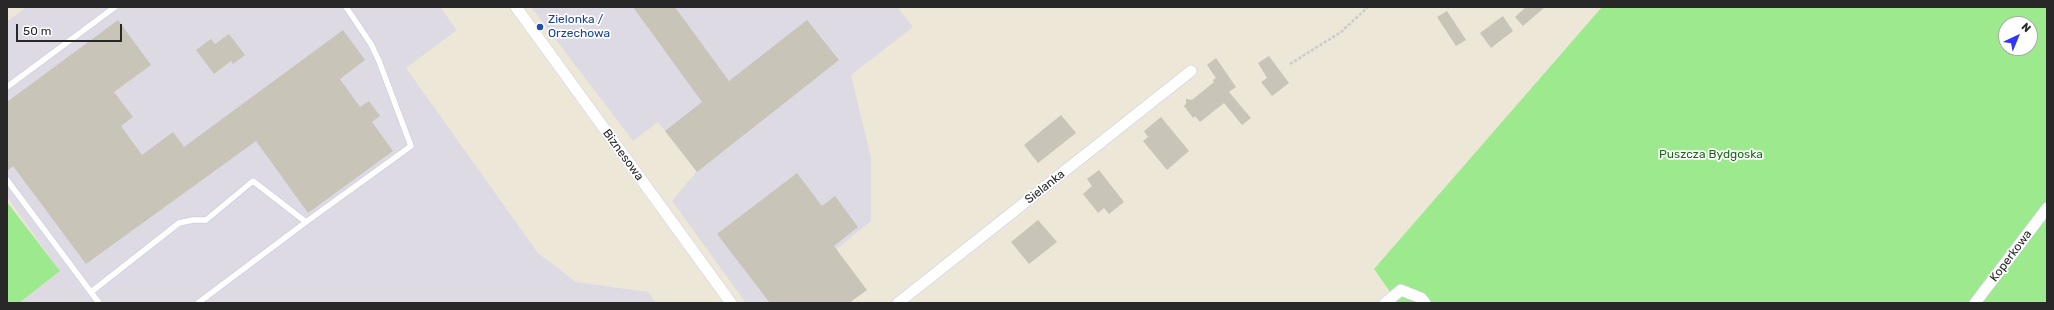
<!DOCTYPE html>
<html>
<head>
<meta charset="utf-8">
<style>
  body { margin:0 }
  #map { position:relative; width:2054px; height:310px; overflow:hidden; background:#ede7d8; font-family:Rubik,sans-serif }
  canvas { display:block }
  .frame { position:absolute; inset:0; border:8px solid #282828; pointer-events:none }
  .north { position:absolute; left:1998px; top:16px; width:40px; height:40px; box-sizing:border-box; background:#fff; border:1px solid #a9a9a9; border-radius:50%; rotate:44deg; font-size:11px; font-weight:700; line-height:16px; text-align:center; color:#282828 }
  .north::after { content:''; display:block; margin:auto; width:14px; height:18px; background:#3335ff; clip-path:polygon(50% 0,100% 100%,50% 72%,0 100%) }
  .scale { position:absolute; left:16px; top:24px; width:106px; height:18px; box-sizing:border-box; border:2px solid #282828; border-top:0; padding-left:5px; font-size:12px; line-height:14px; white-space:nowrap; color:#282828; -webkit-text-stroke:3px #fff; paint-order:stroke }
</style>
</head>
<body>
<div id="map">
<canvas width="2054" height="310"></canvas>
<div class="frame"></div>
<div class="north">N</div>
<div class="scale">50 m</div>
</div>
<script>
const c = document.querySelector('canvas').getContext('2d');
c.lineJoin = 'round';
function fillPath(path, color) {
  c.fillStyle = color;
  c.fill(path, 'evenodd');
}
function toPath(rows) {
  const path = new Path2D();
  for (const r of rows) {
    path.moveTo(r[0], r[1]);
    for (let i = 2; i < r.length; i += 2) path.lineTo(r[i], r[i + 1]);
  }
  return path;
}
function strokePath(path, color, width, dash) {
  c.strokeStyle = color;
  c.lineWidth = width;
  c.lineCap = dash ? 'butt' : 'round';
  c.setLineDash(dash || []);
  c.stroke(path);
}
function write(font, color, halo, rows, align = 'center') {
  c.font = font + ' Rubik,sans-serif';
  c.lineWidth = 3.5;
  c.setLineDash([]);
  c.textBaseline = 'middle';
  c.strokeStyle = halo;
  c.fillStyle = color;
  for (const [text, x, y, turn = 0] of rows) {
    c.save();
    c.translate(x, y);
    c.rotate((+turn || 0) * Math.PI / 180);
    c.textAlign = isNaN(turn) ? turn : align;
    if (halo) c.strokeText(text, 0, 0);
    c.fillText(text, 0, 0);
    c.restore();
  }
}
fillPath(toPath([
  [27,7,440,7,457,30,406,68,538,253,576,282,648,292,656,303,19,303,60,271,7,197,7,21],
  [531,7,897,7,913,27,851,75,871,158,871,221,771,303,746,303,672,201,697,171,658,122,633,141]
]), '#dedae4');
fillPath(toPath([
  [1602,7,2047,7,2047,303,1398,303,1374,269],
  [2006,24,2030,24,2030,48,2006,48],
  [7,202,60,271,19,303,7,303]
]), '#9dea8e');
fillPath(toPath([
  [633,7,675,7,729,81,807,20,839,60,697,172,665,131,702,102],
  [1526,7,1545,7,1523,26,1515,17],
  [1447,11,1466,40,1456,46,1437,17],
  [1503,16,1513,31,1491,48,1480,33],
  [118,20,151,65,114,92,133,117,121,126,142,155,173,132,184,147,343,30,365,60,340,79,360,107,369,101,380,116,372,122,393,151,308,213,256,141,86,264,13,166,7,171,7,102],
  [229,34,245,55,233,64,231,61,214,74,196,50,211,39,215,44],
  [1269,56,1289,83,1272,96,1261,82,1267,78,1258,63],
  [1216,58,1236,87,1229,92,1251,118,1242,125,1224,103,1200,122,1195,116,1193,118,1184,106,1186,104,1186,99,1192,100,1214,82,1213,80,1216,78,1207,65],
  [1061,115,1076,133,1038,163,1024,145],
  [1161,117,1189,151,1167,170,1143,141,1148,137,1144,131],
  [1099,170,1124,202,1109,214,1104,208,1098,213,1083,194,1092,186,1087,179],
  [797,173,822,206,835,196,858,227,834,246,867,290,849,303,770,303,717,234],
  [1038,220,1057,242,1029,264,1011,242]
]), '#c8c4b8');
const service = toPath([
  [7,87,115,7],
  [7,180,99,303],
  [91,292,179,223,193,220,206,220,253,181,306,222,411,146,379,61,371,44,346,7],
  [198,303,306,222]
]);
const minor = toPath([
  [516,7,731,303],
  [898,303,1191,71],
  [1385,303,1401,290,1421,298,1425,303],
  [1975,303,2047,208]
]);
strokePath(service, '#cdcee3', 7);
strokePath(minor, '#cdcee3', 12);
strokePath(toPath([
  [1290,64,1341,32,1368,7]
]), '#cbcbcb', 2.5, [3, 2]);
strokePath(service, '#fff', 5.5);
strokePath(minor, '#fff', 11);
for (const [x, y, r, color] of [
  [540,27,4,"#1a4fb4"]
]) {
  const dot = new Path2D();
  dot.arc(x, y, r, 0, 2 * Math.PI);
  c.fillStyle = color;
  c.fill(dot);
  strokePath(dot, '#fff', 1.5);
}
write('12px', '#164399', '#fff', [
  ["Zielonka /",548,20],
  ["Orzechowa",548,34]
], 'left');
write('12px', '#282828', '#fff', [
  ["Biznesowa",623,155,54],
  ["Sielanka",1045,187,-38],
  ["Koperkowa",2011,256,-53]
]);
write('12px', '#156c12', '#fff', [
  ["Puszcza Bydgoska",1711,155]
]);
</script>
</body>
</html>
